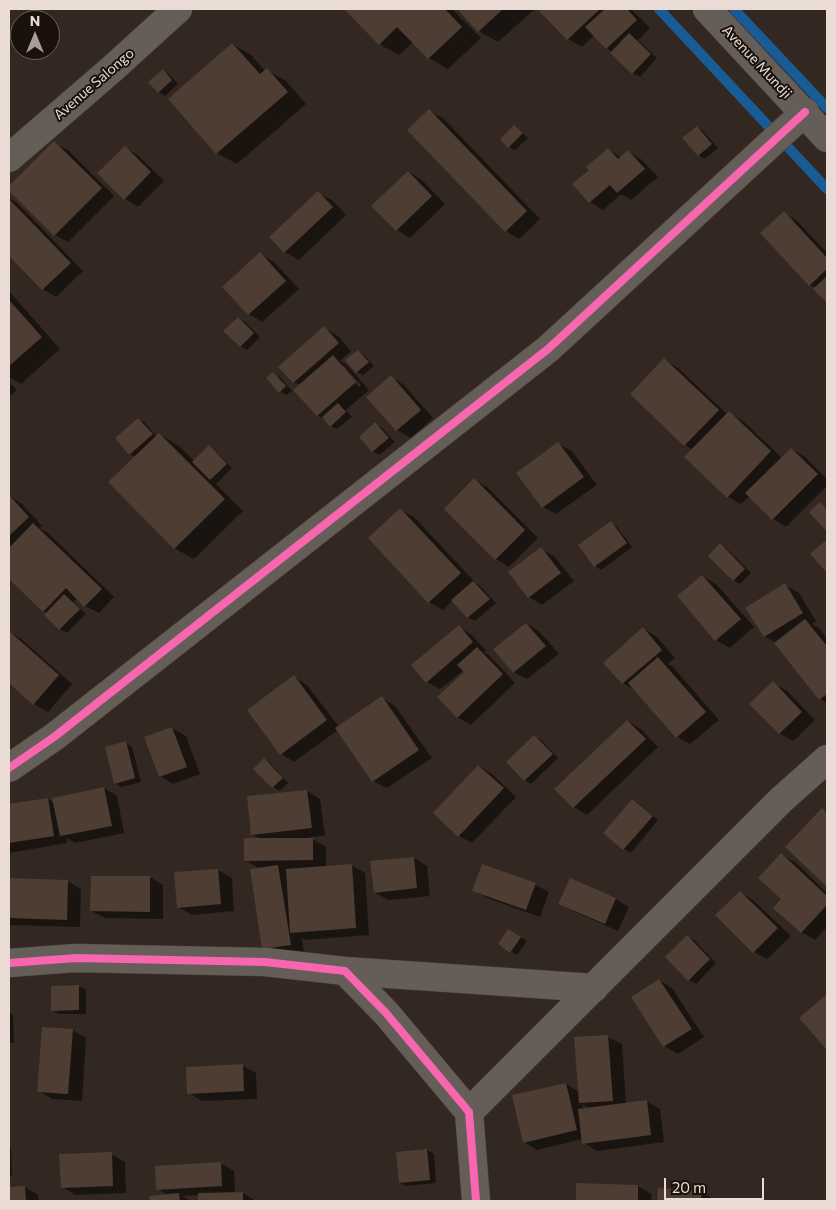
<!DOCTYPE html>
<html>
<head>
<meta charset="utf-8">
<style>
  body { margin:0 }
  #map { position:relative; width:836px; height:1210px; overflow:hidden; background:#322721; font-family:Commissioner,sans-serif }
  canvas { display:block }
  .frame { position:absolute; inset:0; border:10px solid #eadcd5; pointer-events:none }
  .north { position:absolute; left:10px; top:10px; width:50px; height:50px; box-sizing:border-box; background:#1a110c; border:1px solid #6d625c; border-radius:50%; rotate:0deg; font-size:14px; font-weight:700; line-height:20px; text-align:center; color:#eadcd5 }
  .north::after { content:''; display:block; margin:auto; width:18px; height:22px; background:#aa9d96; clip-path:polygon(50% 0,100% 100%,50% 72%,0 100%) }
  .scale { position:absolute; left:664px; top:1178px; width:100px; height:22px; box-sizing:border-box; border:2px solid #eadcd5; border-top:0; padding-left:6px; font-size:15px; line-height:18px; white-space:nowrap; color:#eadcd5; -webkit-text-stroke:4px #1a110c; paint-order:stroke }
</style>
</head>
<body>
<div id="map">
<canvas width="836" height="1210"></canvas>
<div class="frame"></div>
<div class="north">N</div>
<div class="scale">20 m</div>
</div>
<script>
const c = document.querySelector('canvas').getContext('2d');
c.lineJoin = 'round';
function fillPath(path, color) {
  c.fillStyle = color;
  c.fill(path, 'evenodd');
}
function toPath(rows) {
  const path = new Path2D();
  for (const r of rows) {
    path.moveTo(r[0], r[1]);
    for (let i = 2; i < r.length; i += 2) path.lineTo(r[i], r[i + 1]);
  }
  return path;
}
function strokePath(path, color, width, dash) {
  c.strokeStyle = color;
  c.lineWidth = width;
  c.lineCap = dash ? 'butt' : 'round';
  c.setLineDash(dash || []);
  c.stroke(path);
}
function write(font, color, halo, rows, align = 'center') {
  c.font = font + ' Commissioner,sans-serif';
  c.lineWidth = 4;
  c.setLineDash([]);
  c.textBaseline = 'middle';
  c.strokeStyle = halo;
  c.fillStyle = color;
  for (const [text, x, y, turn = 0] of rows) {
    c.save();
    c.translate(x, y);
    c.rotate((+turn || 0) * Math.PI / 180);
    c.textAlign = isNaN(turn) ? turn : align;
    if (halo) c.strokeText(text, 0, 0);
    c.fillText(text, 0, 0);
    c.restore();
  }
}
fillPath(toPath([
  [346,9,452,9,481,38,448,69,429,58,413,42,399,55,379,44],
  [459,9,535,9,498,42,479,31],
  [543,9,631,9,650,28,638,40,657,58,640,77,633,73,612,53,613,52,606,48,594,35,582,47,568,39,541,11],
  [232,44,251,55,265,71,267,70,286,81,306,104,237,164,217,153],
  [163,70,169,74,178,84,165,96,158,92],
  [429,111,443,118,540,219,519,239,506,231,409,130],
  [514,127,520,130,528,138,515,150,509,147],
  [697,127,703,131,718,148,705,159,698,155],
  [54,143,68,150,114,196,68,242,55,235,9,190,9,188],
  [125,148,138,155,164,181,138,207,125,199],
  [609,150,622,158,629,152,642,160,658,177,631,200,621,194,603,210,590,202,574,184,590,170],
  [409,172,422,180,445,204,410,238,397,230],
  [318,193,332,200,346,215,299,260,285,252,271,237],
  [9,198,17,203,83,271,56,297,43,289,9,254],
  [784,213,797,221,827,253,827,301,816,288,810,285],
  [260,254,274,262,299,289,262,322,249,314,224,288],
  [9,291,60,349,21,384,9,377],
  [239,318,245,322,260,337,247,350,240,346],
  [324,328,338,336,351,351,340,361,346,364,369,390,346,410,352,417,337,429,331,426,326,420,317,415,300,385,294,382],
  [343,365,361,385,359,387,341,367],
  [358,351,364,355,374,366,363,375,357,372],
  [665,360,678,368,728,415,729,413,743,421,782,458,792,449,805,457,827,479,827,486,786,527,773,519,750,496,741,504,728,497,693,450,685,445,631,394],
  [273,374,280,377,292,391,287,395,280,392],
  [391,377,404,385,433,418,411,438,397,430],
  [9,382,17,390,9,397],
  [138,419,145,423,157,437,159,434,179,446,194,461,209,447,215,451,232,468,216,484,243,511,194,559,174,548,136,457,130,454],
  [375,424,382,428,395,442,379,455,373,451],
  [558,444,572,451,597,485,556,514,543,507],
  [475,480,488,488,538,538,509,567,496,559],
  [9,496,22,504,42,526,39,528,47,532,114,597,99,613,85,606,77,598,73,602,86,614,67,633,60,629,46,615,47,613,44,611,9,578],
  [400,510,414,517,474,581,473,582,480,586,496,603,475,621,468,617,453,600,443,610,429,602],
  [611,523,617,527,632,547,601,570,595,566],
  [721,545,727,549,751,573,740,584,733,580],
  [541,549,554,556,574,581,542,605,529,597,510,573],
  [702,576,716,584,754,627,730,648,716,640],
  [785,585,799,593,816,621,812,624,819,628,827,639,827,703,820,699,776,643,764,636],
  [527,624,540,632,559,654,527,679,513,672],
  [459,627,472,635,486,651,484,652,490,656,515,683,471,725,457,717,466,672,464,670,440,689,427,682],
  [644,629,657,637,675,658,668,664,672,666,719,720,690,744,677,737,636,691,623,683],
  [9,630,11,633,21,639,72,684,48,712,34,704,9,682],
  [294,677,307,685,339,727,382,698,395,706,432,758,387,788,373,781,338,730,294,762,281,754],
  [773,683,787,691,815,720,793,741,779,733],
  [628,721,641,729,658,747,587,815,574,807],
  [172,728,186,736,200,774,173,784,160,776],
  [534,736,541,740,558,758,531,784,525,780],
  [126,743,132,747,141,782,121,787,115,783],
  [264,760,271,764,288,783,280,791,273,787,255,769],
  [479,766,492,774,516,797,472,843,459,836],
  [104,788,117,796,124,833,75,843,67,838,67,843,9,853,9,806,48,799,55,803],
  [307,791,320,799,325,836,309,837,326,847,326,867,352,865,365,873,369,935,305,940,302,938,304,952,277,956,263,949,260,869,245,860,261,839,252,834],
  [633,800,639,804,658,820,631,853,624,849,605,833],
  [823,810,827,812,827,885,787,846],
  [782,855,795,862,827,893,827,927,815,940,801,932,783,899],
  [414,858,427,866,430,896,389,900,375,893],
  [483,866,536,885,549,892,540,917,487,898,474,891],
  [218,870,232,878,234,911,192,915,178,907,175,874],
  [150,877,163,885,163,919,105,918,91,911],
  [9,879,67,881,81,889,80,927,9,925],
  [570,880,616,899,629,907,618,931,573,911,560,904],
  [740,892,753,900,791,936,767,959,754,952],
  [515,934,527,941,517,955,511,952],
  [687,937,694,940,716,963,696,984,689,980],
  [659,980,672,988,704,1037,678,1054,664,1046],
  [79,986,86,990,86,1014,59,1014,52,1010,52,987],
  [827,995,827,1049,801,1018],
  [9,1012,13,1015,14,1043,9,1043],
  [72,1030,86,1038,82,1101,52,1099,39,1091],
  [608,1037,622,1044,626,1104,646,1101,660,1109,664,1142,597,1151,584,1143,583,1139,537,1150,524,1142,566,1084,579,1092,575,1039],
  [582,1104,590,1109,584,1110],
  [243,1066,256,1073,257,1099,202,1101,189,1093],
  [9,1146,11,1147,12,1176,9,1176],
  [427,1150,434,1154,436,1183,406,1186,400,1183],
  [111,1154,125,1162,126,1193,75,1195,62,1187],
  [220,1163,234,1171,235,1193,243,1193,256,1201,199,1201,199,1195,182,1196,191,1201,151,1201,151,1198,169,1196,158,1189],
  [578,1184,638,1186,652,1194,651,1201,577,1201],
  [25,1187,38,1195,39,1201,9,1201,9,1188],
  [659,1189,701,1192,715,1200,715,1201,658,1201]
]), '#0007');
strokePath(toPath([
  [659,9,827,189],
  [734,9,827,108]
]), '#195c95', 10);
fillPath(toPath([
  [344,9,445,9,462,27,428,59,397,27,379,45],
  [457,9,503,9,478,32],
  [541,9,600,9,567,40,539,11],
  [605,9,627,9,637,20,606,49,585,27],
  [629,33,651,54,632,74,610,53],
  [232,43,260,74,267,68,288,92,216,154,168,99],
  [163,69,172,80,158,93,148,82],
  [429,109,527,211,505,232,407,130],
  [514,125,523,133,508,148,500,139],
  [697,126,712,144,698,156,682,138],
  [54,141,102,188,54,236,9,191,9,186],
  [125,146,151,172,124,200,97,173],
  [608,148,618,159,628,150,645,169,617,193,610,185,589,203,572,184,589,170,586,167],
  [408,171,432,196,396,231,371,206],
  [318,191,333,207,284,253,269,237],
  [9,199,71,263,42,290,9,256],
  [784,211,827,258,827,269,809,286,760,233],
  [260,252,286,281,248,315,222,287],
  [827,276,827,303,813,289],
  [9,300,42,337,9,366],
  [238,317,254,333,240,347,223,331],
  [324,326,339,343,293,383,278,367],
  [358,350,369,362,356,373,345,360],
  [333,355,356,382,317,416,293,390],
  [664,358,719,410,684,446,630,394],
  [273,372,286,386,279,393,266,378],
  [391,375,421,410,396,431,366,397],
  [338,403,346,412,330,427,322,417],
  [729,411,771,451,727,498,684,457],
  [138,418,153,434,129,455,115,438],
  [375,422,389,438,372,452,359,437],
  [159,433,225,499,174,549,108,482],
  [558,442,584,477,542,508,516,473],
  [209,445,227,464,210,480,192,462],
  [791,448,818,474,772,520,745,493],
  [474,478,525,530,495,560,444,509],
  [9,495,29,517,9,536],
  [820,502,827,510,827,532,809,512],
  [400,508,461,573,428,603,368,538],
  [611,521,627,543,594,567,578,545],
  [33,523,102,589,84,607,66,588,43,612,9,579,9,548],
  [825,541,827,543,827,573,810,554],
  [720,543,745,569,733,581,708,556],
  [541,547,561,573,528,598,508,572],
  [702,575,741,619,715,641,677,596],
  [473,581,490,599,467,618,451,600],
  [785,583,803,613,764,637,745,608],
  [64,594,80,609,59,630,44,615],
  [805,619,827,646,827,694,819,700,774,643],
  [526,623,546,646,513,673,493,649],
  [459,625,473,642,426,683,411,665],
  [643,627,662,650,622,684,603,663],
  [9,631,59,675,33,705,9,683],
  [477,647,503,674,457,718,437,697,464,672,457,665],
  [658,657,706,712,676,738,628,683],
  [294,675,327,720,280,755,247,710],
  [773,681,802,712,779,734,749,704],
  [382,696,419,750,372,782,335,728],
  [627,720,646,739,573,808,554,789],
  [172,727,187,767,159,777,144,737],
  [534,735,553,754,524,781,506,762],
  [126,741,135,778,114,784,105,747],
  [264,758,283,778,272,788,253,769],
  [478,765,504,788,458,837,433,813],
  [104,787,112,826,60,836,52,798],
  [307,790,312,828,251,835,247,796],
  [48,798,54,836,9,843,9,804],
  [632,799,653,816,623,850,603,833],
  [822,808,827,813,827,887,785,847],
  [244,838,313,838,313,860,244,861],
  [781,853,827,896,827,905,801,933,773,908,781,899,758,878],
  [414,857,417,888,374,893,370,861],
  [352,864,356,928,290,933,286,869],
  [482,864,536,883,526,910,472,891],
  [278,865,291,945,262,949,250,869],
  [218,869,221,904,177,908,174,872],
  [91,876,150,876,150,912,90,911],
  [9,878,68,880,67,920,9,918],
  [570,878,616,898,605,924,558,904],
  [740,891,778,928,753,953,715,915],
  [508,929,521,937,510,953,498,944],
  [687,935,710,959,688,981,665,957],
  [659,979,692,1029,663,1047,631,997],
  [79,985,79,1010,51,1011,51,986],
  [827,994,827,1050,799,1018],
  [42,1027,73,1029,68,1094,37,1092],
  [608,1035,613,1101,579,1103,574,1037],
  [243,1064,244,1091,187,1094,186,1067],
  [566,1083,577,1130,523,1143,512,1095],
  [647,1100,651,1135,582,1144,578,1109],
  [427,1149,430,1180,399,1183,396,1152],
  [112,1152,113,1186,61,1188,59,1154],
  [221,1162,222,1186,156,1190,155,1166],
  [576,1183,638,1185,638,1201,576,1201],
  [25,1186,26,1201,9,1201,9,1187],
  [658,1188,702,1191,701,1201,657,1201],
  [243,1192,243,1201,198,1201,198,1193],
  [179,1193,180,1201,150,1201,149,1196]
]), '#4e3d32');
const minor = toPath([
  [9,158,112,69,178,9],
  [9,768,54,737,548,349,805,112],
  [9,963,76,958,265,962,345,971,386,1013,469,1112,476,1201],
  [345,971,594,988],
  [469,1112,781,800,827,759]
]);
const tertiary = toPath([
  [707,9,827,138]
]);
strokePath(minor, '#4f4540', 29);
strokePath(tertiary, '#4f4540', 29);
strokePath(minor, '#655d57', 28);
strokePath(tertiary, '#655d57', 28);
strokePath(toPath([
  [9,768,54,737,548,349,805,112],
  [9,963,76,958,265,962,345,971,386,1013,469,1112,476,1201]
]), '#f766af', 8);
write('14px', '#eadcd5', '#1a110c', [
  ["Avenue Mundji",757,62,47],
  ["Avenue Salongo",94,84,-41]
]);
</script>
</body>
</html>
